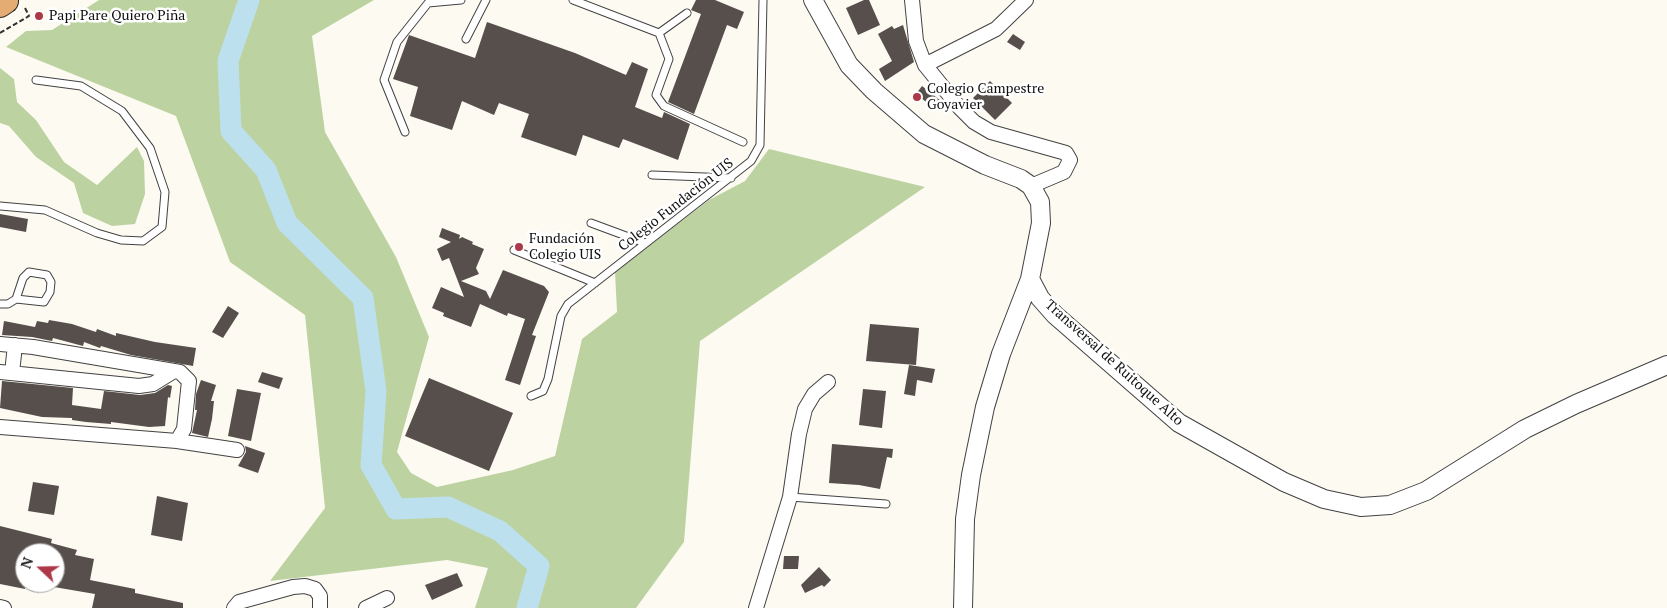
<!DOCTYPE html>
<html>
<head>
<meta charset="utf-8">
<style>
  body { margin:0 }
  #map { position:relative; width:1667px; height:608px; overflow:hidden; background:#fdfaf2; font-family:"PT Serif",serif }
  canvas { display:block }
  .north { position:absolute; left:15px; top:543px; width:50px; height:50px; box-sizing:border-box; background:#fff; border:1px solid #9f9f9f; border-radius:50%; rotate:291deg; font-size:14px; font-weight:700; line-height:20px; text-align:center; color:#0f0f0f }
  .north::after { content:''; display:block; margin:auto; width:18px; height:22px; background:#ad3848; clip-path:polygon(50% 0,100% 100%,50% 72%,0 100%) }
</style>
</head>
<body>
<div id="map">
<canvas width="1667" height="608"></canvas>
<div class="north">N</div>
</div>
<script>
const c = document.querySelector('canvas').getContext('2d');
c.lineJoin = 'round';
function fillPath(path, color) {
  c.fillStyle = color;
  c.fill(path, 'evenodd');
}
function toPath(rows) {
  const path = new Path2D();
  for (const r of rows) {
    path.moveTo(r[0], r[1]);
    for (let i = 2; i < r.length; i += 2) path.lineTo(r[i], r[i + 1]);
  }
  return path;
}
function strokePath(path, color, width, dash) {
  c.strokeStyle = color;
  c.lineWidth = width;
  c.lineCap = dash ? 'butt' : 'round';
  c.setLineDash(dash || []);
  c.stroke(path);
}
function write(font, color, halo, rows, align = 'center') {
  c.font = font + ' "PT Serif",serif';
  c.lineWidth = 5;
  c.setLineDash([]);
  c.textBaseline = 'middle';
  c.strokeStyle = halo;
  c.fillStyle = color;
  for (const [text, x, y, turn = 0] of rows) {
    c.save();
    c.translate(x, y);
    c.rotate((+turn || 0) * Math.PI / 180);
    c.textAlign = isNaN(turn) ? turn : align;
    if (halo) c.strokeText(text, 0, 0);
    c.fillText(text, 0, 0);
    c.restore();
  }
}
fillPath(toPath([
  [99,0,374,0,312,36,325,132,396,257,429,337,397,452,411,473,437,487,513,470,555,456,582,339,617,312,615,272,709,200,745,181,769,149,925,187,700,341,684,542,636,608,475,608,488,568,447,560,270,581,325,508,305,315,230,262,176,116,6,47,26,31,52,30],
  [0,68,14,79,17,102,36,120,64,162,97,185,137,147,144,161,145,194,135,224,112,226,83,213,74,183,36,157,9,126,0,123]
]), '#bcd3a1');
strokePath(toPath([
  [249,0,228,61,231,131,266,170,287,223,363,298,376,391,371,465,396,509,448,507,500,531,539,566,527,608]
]), '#bde0ee', 21);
fillPath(toPath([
  [696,0,715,0,744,12,737,29,727,25,694,114,668,102,701,14,691,10],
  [864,0,869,0,880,25,858,35,846,8],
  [487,22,575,53,626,75,632,62,648,69,635,107,662,118,664,112,690,124,678,160,623,139,619,148,583,135,576,156,521,137,529,114,499,103,494,115,462,101,452,130,410,116,418,87,393,79,409,35,475,58],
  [903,25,914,62,885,81,879,69,892,61,878,34,892,26,894,29],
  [1013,34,1025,42,1020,50,1007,42],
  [990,81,1012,103,995,120,973,98],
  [922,86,941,101,935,109,916,94],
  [0,214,28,219,26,232,0,227],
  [442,228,460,235,459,239,462,237,473,242,472,244,484,249,476,268,479,274,461,281,486,291,490,299,503,270,544,286,549,292,532,335,536,336,520,385,505,380,525,319,508,313,507,316,480,304,471,327,443,316,444,313,432,308,441,287,464,297,449,258,442,261,437,249,451,242,439,237],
  [228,306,239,313,223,338,212,332],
  [49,320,72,324,96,332,97,329,116,336,116,333,155,342,196,348,193,366,131,355,101,346,100,348,84,342,83,346,53,338,52,341,32,337,2,335,4,321,35,327,37,321,48,323],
  [870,324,919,328,916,365,866,361],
  [909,365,935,369,932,383,917,380,915,396,904,394],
  [262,372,283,378,279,389,258,382],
  [429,378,513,413,489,471,405,436],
  [201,380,216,385,211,401,214,401,212,419,208,437,192,433,197,410,195,410,196,394],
  [2,381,73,388,72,405,101,409,104,391,140,395,155,393,168,385,172,386,170,398,168,397,165,426,149,427,111,422,111,424,86,422,72,420,72,418,42,417,0,408],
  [237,389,261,393,251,441,228,436],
  [863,389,886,391,882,428,859,425],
  [832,444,893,449,892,458,887,457,880,489,859,485,829,483],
  [245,446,265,453,258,473,238,466,246,452],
  [33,482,59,486,54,515,28,511],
  [157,496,188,503,182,541,151,535],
  [0,526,52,539,51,543,77,550,75,555,94,559,90,580,135,589,135,593,183,603,183,608,92,608,95,594,54,587,60,553,25,553,25,589,0,584],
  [784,556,799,556,798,569,783,569],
  [819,567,831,580,824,587,822,585,805,593,801,585],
  [457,573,463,586,432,600,425,585]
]), '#564f4c');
const service = toPath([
  [573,0,659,33,669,59,656,95,664,106,743,142],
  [659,33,687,13],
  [466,39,486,0],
  [405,132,384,80,397,42,428,3,461,0],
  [652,175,731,178],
  [0,206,45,210,97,233,121,240,143,241,162,227,165,192,150,148,122,111,81,86,36,80],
  [591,223,645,243],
  [514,250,595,283],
  [0,304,8,304,16,299,23,278,29,272,47,275,51,282,50,292,44,302,16,299],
  [531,396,543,391,548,379,561,316,568,304,751,161,760,145,763,0],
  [790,497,886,504]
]);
const minor = toPath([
  [912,0,916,41,925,65,959,107,974,122,991,132,1066,153,1070,160,1064,172,1031,186],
  [925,65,996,29,1026,0],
  [0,344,33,347,180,372,189,381,184,429,177,441],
  [0,372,139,386,153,384,174,371],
  [12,373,15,345],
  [0,427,177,441,237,450],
  [0,607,4,608],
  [234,608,239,602,293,587,305,586,315,589,320,596,320,608],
  [366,608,387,598],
  [756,608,790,497,799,434,805,409,814,394,828,382]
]);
const tertiary = toPath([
  [813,0,849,65,874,91,924,134,985,165,1021,179,1031,186,1040,202,1041,223,1030,279,1001,354,985,407,971,475,965,519,963,608],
  [1030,279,1040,298,1055,315,1179,423,1284,482,1324,499,1361,507,1390,505,1426,491,1525,429,1576,404,1667,365]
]);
const trunk = toPath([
  [0,5,6,1]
]);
strokePath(service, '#424242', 9);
strokePath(minor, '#424242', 16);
strokePath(tertiary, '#424242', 20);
strokePath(trunk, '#202020', 26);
strokePath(toPath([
  [0,33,29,16,24,6]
]), '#313131', 2, [5, 2.5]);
strokePath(service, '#fff', 7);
strokePath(minor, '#fff', 14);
strokePath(tertiary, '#fff', 18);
strokePath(trunk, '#e4ac72', 24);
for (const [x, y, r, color] of [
  [39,16,5,"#ad3848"],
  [917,97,5,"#ad3848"],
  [519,247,5,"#ad3848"]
]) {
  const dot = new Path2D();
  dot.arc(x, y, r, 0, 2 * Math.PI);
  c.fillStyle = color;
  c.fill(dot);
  strokePath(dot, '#fff', 2);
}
write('14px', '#0f0f0f', '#fff', [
  ["Papi Pare Quiero Piña",49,16],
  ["Colegio Campestre",927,89],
  ["Goyavier",927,105],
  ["Fundación",529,239],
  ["Colegio UIS",529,255]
], 'left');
write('14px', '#0f0f0f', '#fff', [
  ["Colegio Fundación UIS",676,205,-38],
  ["Transversal de Ruitoque Alto",1114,363,42]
]);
</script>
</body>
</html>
